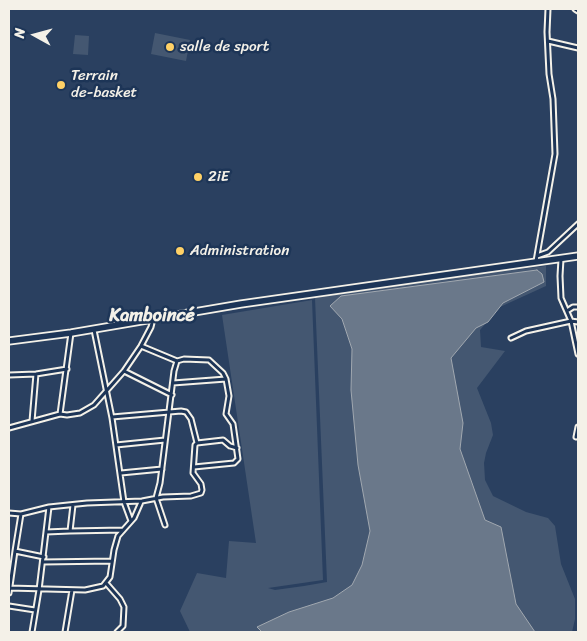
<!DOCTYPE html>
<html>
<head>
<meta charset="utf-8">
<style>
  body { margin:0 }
  #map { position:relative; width:587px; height:641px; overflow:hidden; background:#2a4060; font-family:Sriracha,sans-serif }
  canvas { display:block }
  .frame { position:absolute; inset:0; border:10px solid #f4f1e8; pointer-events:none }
  .north { position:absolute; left:10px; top:10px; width:50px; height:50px; -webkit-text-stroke:4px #1d3557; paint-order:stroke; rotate:277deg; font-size:14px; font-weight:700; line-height:20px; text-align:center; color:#f4f1e8 }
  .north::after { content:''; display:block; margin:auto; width:18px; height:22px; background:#f4f1e8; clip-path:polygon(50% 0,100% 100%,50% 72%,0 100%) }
</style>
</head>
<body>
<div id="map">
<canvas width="587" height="641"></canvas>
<div class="frame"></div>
<div class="north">N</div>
</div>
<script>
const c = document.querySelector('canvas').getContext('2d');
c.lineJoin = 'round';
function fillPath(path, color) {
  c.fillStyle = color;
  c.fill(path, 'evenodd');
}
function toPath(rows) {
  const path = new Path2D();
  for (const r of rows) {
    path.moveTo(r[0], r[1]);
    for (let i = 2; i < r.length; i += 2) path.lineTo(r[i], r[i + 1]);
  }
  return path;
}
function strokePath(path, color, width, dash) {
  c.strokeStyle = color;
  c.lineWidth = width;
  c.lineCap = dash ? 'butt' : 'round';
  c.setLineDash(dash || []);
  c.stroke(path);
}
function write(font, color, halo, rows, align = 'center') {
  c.font = font + ' Sriracha,sans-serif';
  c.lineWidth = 5;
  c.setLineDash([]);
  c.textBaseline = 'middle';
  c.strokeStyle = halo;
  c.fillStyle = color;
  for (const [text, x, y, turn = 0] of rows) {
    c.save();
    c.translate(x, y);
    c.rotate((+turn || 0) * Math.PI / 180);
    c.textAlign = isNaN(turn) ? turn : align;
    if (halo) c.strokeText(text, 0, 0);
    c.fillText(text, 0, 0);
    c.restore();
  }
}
fillPath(toPath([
  [155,33,190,40,186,61,151,54],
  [75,35,89,36,88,55,73,54],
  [546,266,546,286,500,307,480,330,481,347,505,351,477,388,491,423,493,435,486,453,484,463,485,480,493,496,526,512,548,518,555,526,561,564,575,599,575,619,572,632,190,632,180,611,197,573,226,578,229,541,256,543,222,315,312,300,323,580,268,588,275,590,304,586,327,582,315,298,449,278]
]), '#445771');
const water = toPath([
  [537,270,542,274,544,282,503,303,488,322,476,328,451,358,463,423,460,449,485,520,501,527,516,604,535,632,262,632,257,627,289,612,333,598,352,585,362,565,370,531,358,465,351,390,352,349,342,319,330,306,341,296,537,270]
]);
fillPath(water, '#6a788a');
strokePath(water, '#a1a8b0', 1);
const minor = toPath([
  [575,9,578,11],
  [548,41,578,48],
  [537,256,548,252,578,224],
  [561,259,560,276,561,298,571,321,578,322],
  [536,261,555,154,553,99,549,74,547,32,548,9],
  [567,311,573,307,578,307],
  [94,330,112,418,124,502,131,521],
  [511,338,526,331,571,321,578,354],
  [141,346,177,361],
  [124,371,172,395],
  [9,375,36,374,67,369],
  [173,383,226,379,229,396,226,414,233,424,238,459,234,463,194,467],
  [60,414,71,333],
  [112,417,181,411,186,412,191,419,197,443],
  [32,421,36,374],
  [9,428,60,414,67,415,80,413,94,405,124,371,141,346,151,327,153,319],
  [576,437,578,427],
  [116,445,165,440],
  [121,473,162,469],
  [73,505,70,531,123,530],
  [9,513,21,514,49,507,87,503,142,501,163,497,191,496,201,493,202,490,201,484,193,473,195,445,197,443,223,440,230,446,237,448],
  [21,514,15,551,44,557],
  [165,525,156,498,160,483,174,371,177,361,184,359,209,360,223,373,226,379],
  [46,532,70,531],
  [43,562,112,561],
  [106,583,120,599,124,607,123,626,117,632],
  [9,588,85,590,103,586,110,577,114,550,118,536,134,518,141,502],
  [9,593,15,551],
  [9,606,35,610],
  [32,632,39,590,49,507],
  [65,632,72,590]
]);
const primary = toPath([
  [9,341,71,333,241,304,578,256]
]);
strokePath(minor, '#f4f1e8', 7);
strokePath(primary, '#f4f1e8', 9);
strokePath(minor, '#1d3557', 3);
strokePath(primary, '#1d3557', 5.5);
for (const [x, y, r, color] of [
  [170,47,5,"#ffd166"],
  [61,85,5,"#ffd166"],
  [198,177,5,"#ffd166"],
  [180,251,5,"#ffd166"]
]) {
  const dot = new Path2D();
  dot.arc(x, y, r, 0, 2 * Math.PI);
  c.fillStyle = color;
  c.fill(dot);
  strokePath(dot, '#1d3557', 2);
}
write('15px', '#f4f1e8', '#1d3557', [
  ["salle de sport",180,47],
  ["Terrain",71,76],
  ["de-basket",71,93],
  ["2iE",208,177],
  ["Administration",190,251]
], 'left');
write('bold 18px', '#f4f1e8', '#1d3557', [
  ["Kamboincé",152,316]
]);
</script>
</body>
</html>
